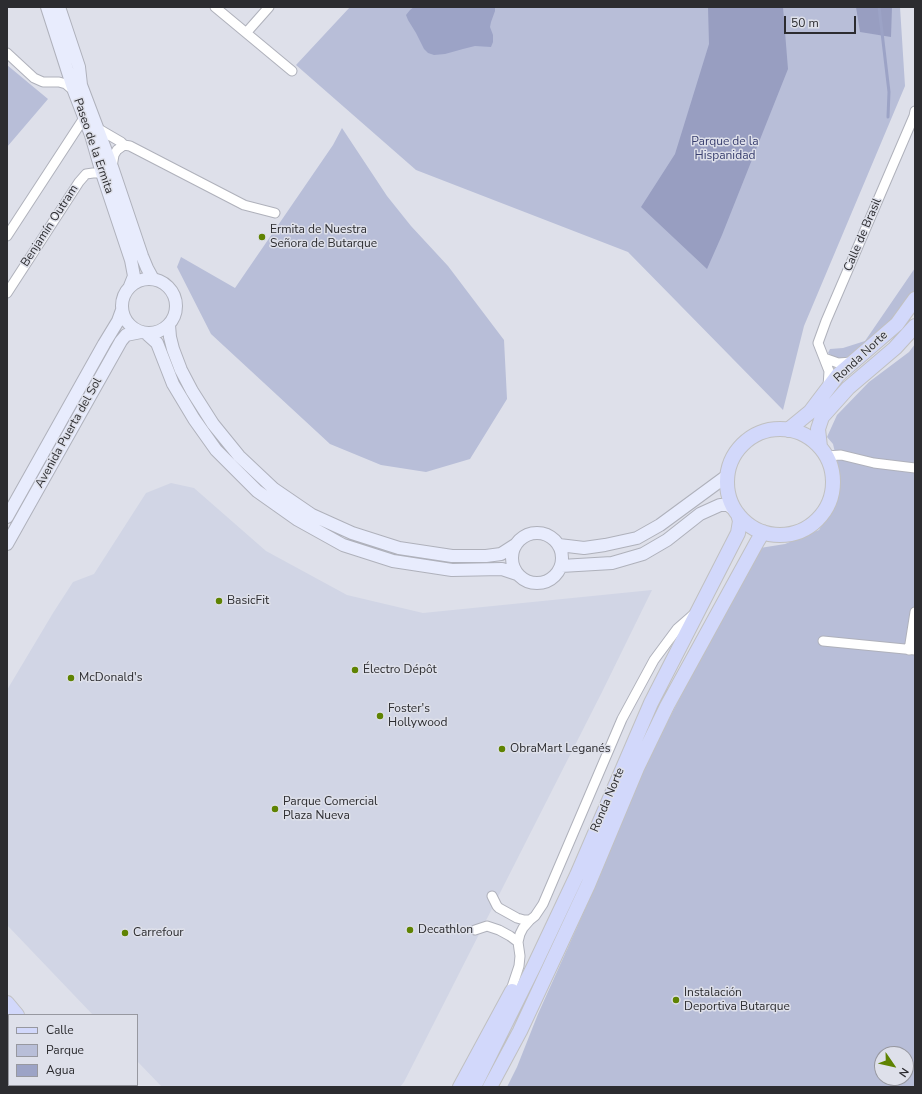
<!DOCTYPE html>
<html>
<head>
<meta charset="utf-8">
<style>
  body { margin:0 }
  #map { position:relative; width:922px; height:1094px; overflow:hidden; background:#dee0ea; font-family:"Nunito Sans",sans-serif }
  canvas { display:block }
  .frame { position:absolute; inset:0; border:8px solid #2c2c30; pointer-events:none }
  .legend { position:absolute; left:8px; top:1014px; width:130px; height:72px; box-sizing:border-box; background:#dee0ea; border:1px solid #9798a0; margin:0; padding:5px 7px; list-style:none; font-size:12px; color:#2c2c30 }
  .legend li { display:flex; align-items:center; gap:8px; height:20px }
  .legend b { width:20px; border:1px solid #9798a0 }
  .north { position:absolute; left:874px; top:1046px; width:40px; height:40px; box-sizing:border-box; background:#dee0ea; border:1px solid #9798a0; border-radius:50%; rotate:124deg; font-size:11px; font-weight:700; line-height:16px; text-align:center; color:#2c2c30 }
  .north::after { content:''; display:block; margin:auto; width:14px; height:18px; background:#5f8302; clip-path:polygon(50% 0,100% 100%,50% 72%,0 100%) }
  .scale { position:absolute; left:784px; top:16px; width:72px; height:18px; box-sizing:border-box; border:2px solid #2c2c30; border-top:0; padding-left:5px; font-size:12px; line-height:14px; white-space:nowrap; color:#2c2c30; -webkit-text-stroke:3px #dee0ea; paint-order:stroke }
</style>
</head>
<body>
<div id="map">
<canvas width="922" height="1094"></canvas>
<div class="frame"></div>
<ul class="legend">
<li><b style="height:5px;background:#d2d8fb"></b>Calle</li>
<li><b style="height:11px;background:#b8bed8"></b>Parque</li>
<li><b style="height:11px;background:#9ca3c6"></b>Agua</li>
</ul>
<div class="north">N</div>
<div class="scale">50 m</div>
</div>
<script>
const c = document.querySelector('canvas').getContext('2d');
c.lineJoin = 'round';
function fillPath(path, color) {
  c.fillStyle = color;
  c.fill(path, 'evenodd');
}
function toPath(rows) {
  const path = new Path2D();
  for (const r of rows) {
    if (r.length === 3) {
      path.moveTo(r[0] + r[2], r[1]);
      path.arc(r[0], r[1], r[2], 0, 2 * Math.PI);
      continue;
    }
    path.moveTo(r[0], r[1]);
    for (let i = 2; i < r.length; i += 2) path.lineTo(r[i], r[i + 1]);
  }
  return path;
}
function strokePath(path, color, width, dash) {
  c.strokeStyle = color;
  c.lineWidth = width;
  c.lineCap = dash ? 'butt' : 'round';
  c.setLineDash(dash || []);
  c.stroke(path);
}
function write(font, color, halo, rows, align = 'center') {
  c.font = font + ' "Nunito Sans",sans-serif';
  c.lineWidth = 3;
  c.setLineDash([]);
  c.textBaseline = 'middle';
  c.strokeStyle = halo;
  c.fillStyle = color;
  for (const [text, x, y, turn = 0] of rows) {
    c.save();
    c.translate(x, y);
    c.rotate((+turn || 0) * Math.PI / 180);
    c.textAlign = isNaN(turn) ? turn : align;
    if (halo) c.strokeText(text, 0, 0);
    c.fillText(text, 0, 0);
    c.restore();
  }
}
fillPath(toPath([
  [171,483,194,488,266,551,347,595,423,613,652,590,602,692,404,1082,400,1087,162,1087,137,1061,137,1015,93,1015,7,925,7,690,53,613,73,582,94,574,146,493]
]), '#d1d5e5');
fillPath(toPath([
  [350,7,900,7,905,86,804,326,783,410,628,252,416,170,296,65],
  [7,65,48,99,7,147],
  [342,128,387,196,411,226,448,266,504,340,507,399,470,459,426,472,381,465,330,444,211,334,177,267,181,257,235,288,333,145],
  [915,268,915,291,891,320,851,356,840,359,834,357,828,353,830,349,843,348,865,341],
  [915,344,915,1087,507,1087,517,1067,538,1014,599,878,638,782,672,713,719,623,760,548,785,544,819,530,838,498,840,474,833,444,827,437,837,415,869,382,909,352],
  [882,1054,906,1054,906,1078,882,1078]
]), '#b8bed8');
fillPath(toPath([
  [708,7,783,7,788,69,722,235,707,269,641,207,675,154,709,44],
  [856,7,892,7,891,37,860,32]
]), '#989ec1');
fillPath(toPath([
  [414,7,495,7,495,11,491,22,490,27,493,35,493,42,491,47,475,46,463,49,445,54,434,55,428,53,424,49,416,33,408,20,406,15,410,10]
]), '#9ca3c6');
strokePath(toPath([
  [879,7,889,92,888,117]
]), '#9ca3c6', 3);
const street = toPath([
  [215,7,292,71],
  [246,33,269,7],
  [7,53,34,78,43,82,59,82,66,84,74,91],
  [97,128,121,142,124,145],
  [112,167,114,155,117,150,124,145,130,146,244,205,275,213],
  [7,236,84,118],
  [7,293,79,182,86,174,93,173,102,173],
  [824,358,838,363,853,362],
  [828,387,829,371,818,343,826,321,914,116,915,111],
  [826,456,841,455,874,463,915,468],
  [823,641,915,650],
  [909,650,915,612],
  [492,896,497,906,499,908,517,918,524,920,530,920],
  [475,930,487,926,499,930,510,936,518,942],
  [509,996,519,966,520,956,518,942,520,934,523,928,530,920,535,916,543,904,622,719,654,660,677,629,693,615]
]);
const secondary = toPath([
  [47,7,74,91,91,135,102,173,131,260,134,276,130,286],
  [59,7,79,67,81,85,112,167,142,256,147,268,153,279],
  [149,306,27],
  [169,325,170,337,173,349,181,370,192,391,213,424,239,456,274,489,312,515,352,533,399,548,452,556,486,556,501,554,515,545],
  [147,334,157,343,173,384,194,419,216,450,257,491,298,520,343,545,393,561,452,570,502,569,517,574],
  [7,517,104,344,118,321,122,310],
  [537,558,25],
  [7,544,121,341,126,335,141,332],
  [559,545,584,548,605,545,637,538,660,525,728,475],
  [561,566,612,563,643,554,667,540,700,514,720,505,728,505,735,510]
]);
const primary = toPath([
  [780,482,53],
  [788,430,810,412,838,375,897,324,915,299],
  [820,447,818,429,822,417,848,388,895,348,915,326],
  [7,1003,17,1015],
  [7,1035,9,1037],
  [7,1051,9,1053],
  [44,1085,47,1087],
  [82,1085,84,1087],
  [460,1087,512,991],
  [474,1087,534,966,577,875,651,703,738,533,740,521,738,514],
  [490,1087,520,1031,588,885,637,768,667,706,757,542,763,532]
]);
strokePath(street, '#afb1bb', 11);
strokePath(secondary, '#afb1bb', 14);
strokePath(primary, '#c0c0c1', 16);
strokePath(street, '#fff', 9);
strokePath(secondary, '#e8ecfd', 12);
strokePath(primary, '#d2d8fb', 14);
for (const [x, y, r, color] of [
  [262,237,4,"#5f8302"],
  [219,601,4,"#5f8302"],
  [355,670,4,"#5f8302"],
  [71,678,4,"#5f8302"],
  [380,716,4,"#5f8302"],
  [502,749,4,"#5f8302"],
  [275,809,4,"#5f8302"],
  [410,930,4,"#5f8302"],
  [125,933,4,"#5f8302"],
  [676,1000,4,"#5f8302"]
]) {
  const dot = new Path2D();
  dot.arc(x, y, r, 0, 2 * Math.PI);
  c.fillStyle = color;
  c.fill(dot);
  strokePath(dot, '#dee0ea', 1.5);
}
write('12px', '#383e6e', '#dee0ea', [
  ["Parque de la",725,142],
  ["Hispanidad",725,156]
]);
write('12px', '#2c2c30', '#dee0ea', [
  ["Paseo de la Ermita",93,146,71],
  ["Benjamín Outram",50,226,-57],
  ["Calle de Brasil",863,235,-67],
  ["Ronda Norte",861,357,-43],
  ["Avenida Puerta del Sol",69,433,-61],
  ["Ronda Norte",608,800,-67]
]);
write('12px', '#2c2c30', '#dee0ea', [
  ["Ermita de Nuestra",270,230],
  ["Señora de Butarque",270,244],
  ["BasicFit",227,601],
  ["Électro Dépôt",363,670],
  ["McDonald's",79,678],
  ["Foster's",388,709],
  ["Hollywood",388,723],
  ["ObraMart Leganés",510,749],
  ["Parque Comercial",283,802],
  ["Plaza Nueva",283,816],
  ["Decathlon",418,930],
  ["Carrefour",133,933],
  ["Instalación",684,993],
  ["Deportiva Butarque",684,1007]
], 'left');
</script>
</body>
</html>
